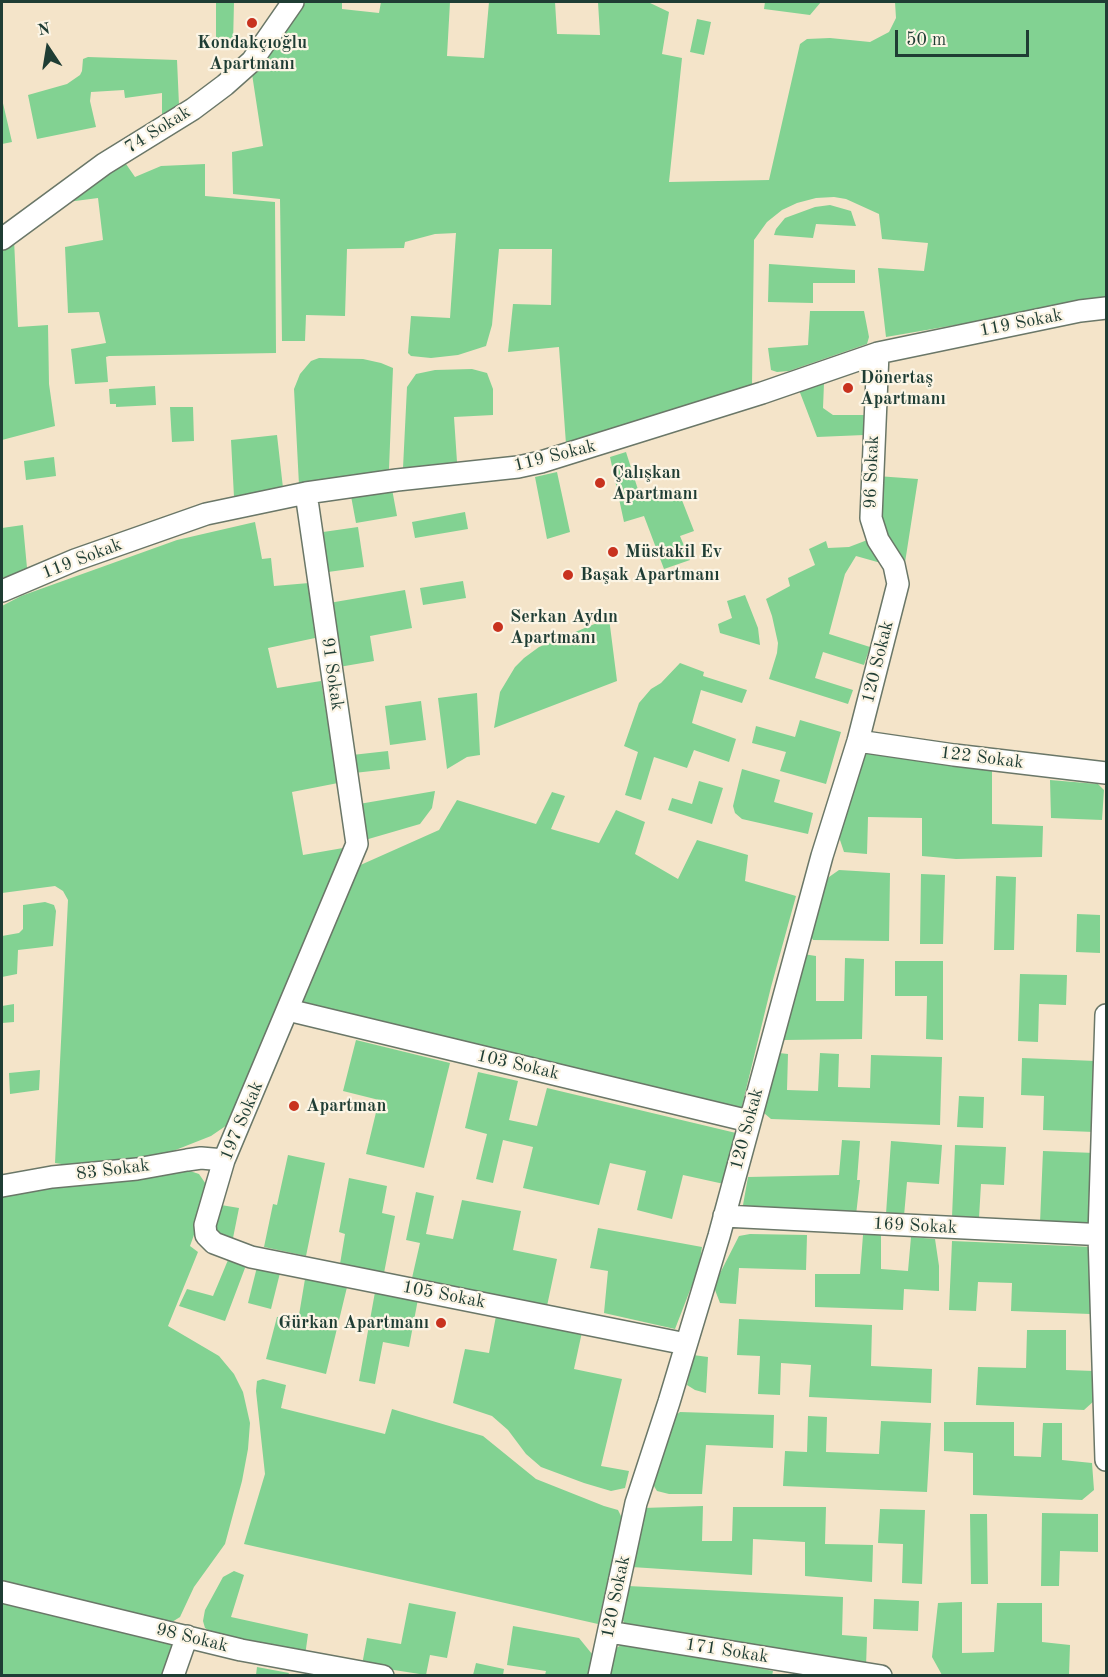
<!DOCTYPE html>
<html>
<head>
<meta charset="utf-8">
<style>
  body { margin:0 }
  #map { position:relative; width:1108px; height:1677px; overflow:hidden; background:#f4e4c9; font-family:"Old Standard TT",serif }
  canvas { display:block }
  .frame { position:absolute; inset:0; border:3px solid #1f3d34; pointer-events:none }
  .north { position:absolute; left:18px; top:18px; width:60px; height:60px; -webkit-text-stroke:4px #fcf5e5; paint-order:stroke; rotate:348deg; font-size:16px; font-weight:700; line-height:24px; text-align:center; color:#1f3d34 }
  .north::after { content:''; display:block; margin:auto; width:21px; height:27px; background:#1f3d34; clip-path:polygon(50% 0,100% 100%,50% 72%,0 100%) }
  .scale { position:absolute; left:895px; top:30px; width:134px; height:27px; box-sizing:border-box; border:3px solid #1f3d34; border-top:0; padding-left:8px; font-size:18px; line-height:21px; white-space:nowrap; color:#1f3d34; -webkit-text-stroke:4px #fcf5e5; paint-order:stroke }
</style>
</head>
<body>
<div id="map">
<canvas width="1108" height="1677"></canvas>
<div class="frame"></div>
<div class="north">N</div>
<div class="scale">50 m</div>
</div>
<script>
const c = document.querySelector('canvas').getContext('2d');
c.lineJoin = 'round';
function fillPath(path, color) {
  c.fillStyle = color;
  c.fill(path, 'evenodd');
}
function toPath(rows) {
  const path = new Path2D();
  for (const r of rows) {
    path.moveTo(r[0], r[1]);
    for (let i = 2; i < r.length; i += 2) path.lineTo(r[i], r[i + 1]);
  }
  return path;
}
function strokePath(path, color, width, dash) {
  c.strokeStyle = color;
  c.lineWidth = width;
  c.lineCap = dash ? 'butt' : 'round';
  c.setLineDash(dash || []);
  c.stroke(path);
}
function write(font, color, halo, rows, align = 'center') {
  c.font = font + ' "Old Standard TT",serif';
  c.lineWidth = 4.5;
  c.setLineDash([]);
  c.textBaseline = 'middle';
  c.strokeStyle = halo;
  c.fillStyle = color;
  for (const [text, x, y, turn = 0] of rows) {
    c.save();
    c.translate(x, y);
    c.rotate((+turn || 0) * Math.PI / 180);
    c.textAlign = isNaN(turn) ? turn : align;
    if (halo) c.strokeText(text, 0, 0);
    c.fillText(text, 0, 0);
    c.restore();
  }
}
fillPath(toPath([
  [216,2,234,2,233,44,216,42],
  [306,2,342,2,342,9,379,13,381,2,450,2,447,56,484,58,489,2,555,2,557,34,600,35,598,2,648,2,669,12,662,54,682,58,669,182,769,180,800,44,807,39,830,38,870,42,889,32,896,18,895,2,1106,2,1106,299,886,337,878,268,924,271,928,243,882,239,879,214,846,199,834,197,816,198,797,203,782,210,767,222,754,240,752,385,566,444,559,347,508,352,513,304,551,305,552,249,499,249,492,325,486,346,458,355,431,358,411,356,408,353,411,316,450,318,456,233,435,234,405,242,404,248,347,249,345,316,306,315,305,341,282,341,280,199,233,194,232,152,263,146,252,74],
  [765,2,821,2,810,15,764,9],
  [697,19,711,22,704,55,690,52],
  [88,57,177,60,179,105,162,116,162,93,125,98,124,90,91,92,90,101,96,127,37,139,28,95,67,84,80,75,82,71,83,59],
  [2,99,12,142,2,144],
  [126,164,135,177,161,166,205,164,205,196,275,202,276,353,109,356,106,357,108,382,75,384,71,349,106,343,99,312,68,313,65,247,103,240,98,198,60,203],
  [830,205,851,211,856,226,816,224,813,238,774,235,776,229,785,218,815,207],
  [14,239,18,327,48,325,49,384,55,426,2,440,2,247],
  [769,264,855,270,855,283,813,283,813,303,768,302],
  [810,311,864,311,869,337,867,344,789,371,777,372,771,370,768,348,808,345],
  [319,358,363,359,381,363,393,368,389,469,382,473,299,485,294,389,300,374,311,361],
  [472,369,487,373,493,389,493,415,454,417,457,462,403,468,407,387,416,374,435,370],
  [824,383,823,408,833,415,865,415,864,435,817,437,799,390],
  [155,386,156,405,116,407,116,404,110,404,109,389],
  [170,407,193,407,194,441,172,442],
  [277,435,283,488,234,497,231,440],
  [626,452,641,499,678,490,694,531,680,536,690,560,664,569,644,516,624,522,610,457],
  [54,457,56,476,26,480,24,461],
  [557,472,570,532,547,539,535,477],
  [877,476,918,479,904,569,898,568,875,508],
  [392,489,397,516,356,523,351,496],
  [465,512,468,529,415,538,412,522],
  [255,522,262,559,271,558,274,586,309,583,315,638,268,648,277,688,321,681,338,783,292,792,303,855,343,848,345,861,230,1123,211,1136,173,1151,115,1162,74,1166,55,1163,68,900,63,891,55,886,2,893,2,606,21,596,177,540],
  [23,525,27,568,8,577,3,577,2,528],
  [358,527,364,567,328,572,323,532],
  [870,539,888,565,856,556,845,574,829,634,870,647,864,665,823,652,815,678,853,690,848,704,769,679,777,653,778,643,772,616,766,599,790,586,788,578,815,565,809,549,826,541,828,548,849,547],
  [463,581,466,598,423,605,420,588],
  [405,590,412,628,370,636,374,661,339,667,329,603],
  [745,595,758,628,760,645,720,633,718,624,732,618,727,601],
  [609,618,617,681,494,728,500,692,515,667,524,658,539,647],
  [680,663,704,672,703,676,747,690,742,703,701,690,692,723,736,739,729,762,694,750,687,768,654,757,641,800,625,795,638,752,624,746,639,703,651,689,661,683],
  [477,693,480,755,467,757,447,769,438,698],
  [421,701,426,740,390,745,385,706],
  [800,720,841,732,826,784,780,771,786,752,752,743,756,726,795,737],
  [388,751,390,769,354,773,352,755],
  [869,751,992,768,992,824,1043,826,1042,857,956,859,922,856,922,818,868,817,867,854,844,852,839,837,864,756],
  [742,769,780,780,774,802,813,813,808,834,742,819,735,813,733,806],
  [1050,780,1098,784,1104,790,1102,820,1051,818],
  [699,781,723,788,712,824,668,810,672,798,692,804],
  [435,791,432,808,420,824,365,840,359,804],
  [552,792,565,796,551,829,599,843,616,810,645,822,635,854,678,879,697,840,748,855,745,881,796,896,771,987,740,1114,324,1011,300,1000,356,867,439,830,457,800,536,824],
  [839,870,890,873,889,941,813,940,808,932,822,889,829,877],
  [921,874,945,875,943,944,920,944],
  [996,876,1016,877,1014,950,994,950],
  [45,902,54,905,56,911,53,946,18,950,17,974,2,977,2,936,19,933,23,929,23,905],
  [1077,914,1100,915,1100,953,1076,952],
  [803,954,816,956,816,1001,844,1001,845,958,864,959,862,1039,783,1040],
  [895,961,943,961,943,1040,926,1039,927,996,895,996],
  [1020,974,1067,975,1066,1005,1039,1004,1038,1042,1018,1041],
  [14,1004,14,1022,2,1023,2,1006],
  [356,1040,450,1063,424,1168,366,1154,379,1100,343,1091],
  [779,1053,788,1054,787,1090,818,1091,820,1053,839,1054,838,1087,870,1088,871,1055,942,1057,940,1125,771,1119,764,1113],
  [1022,1058,1096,1061,1094,1132,1043,1130,1044,1096,1021,1095],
  [40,1070,39,1090,10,1094,9,1073],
  [478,1072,518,1081,509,1120,537,1126,547,1088,736,1133,724,1184,683,1175,672,1219,637,1210,646,1171,610,1163,599,1205,523,1188,533,1147,503,1140,493,1183,476,1179,487,1134,465,1128],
  [959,1096,984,1097,983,1128,957,1127],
  [842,1140,860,1141,857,1180,860,1180,856,1215,746,1210,743,1205,748,1177,839,1175],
  [891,1141,942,1145,939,1184,907,1182,904,1216,886,1214],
  [955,1145,1006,1147,1004,1185,981,1184,979,1218,952,1217],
  [1043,1151,1095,1153,1092,1225,1040,1223],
  [288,1155,325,1163,306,1256,264,1247,273,1204,277,1205],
  [168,1171,190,1171,199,1174,210,1190,190,1246,198,1252,168,1326,219,1356,234,1374,243,1392,250,1423,248,1449,242,1481,225,1544,194,1587,180,1617,172,1622,162,1623,2,1584,2,1191],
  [349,1178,387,1186,382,1213,395,1216,384,1273,340,1264,345,1234,339,1232],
  [416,1192,434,1196,426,1234,453,1239,462,1200,521,1211,513,1250,557,1259,547,1306,412,1278,420,1243,406,1240],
  [221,1205,239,1208,232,1243,213,1232],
  [598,1228,702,1247,699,1267,675,1329,604,1313,608,1271,590,1268],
  [750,1234,807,1235,806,1270,739,1268,736,1304,720,1303,715,1290,716,1281,739,1236],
  [863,1235,881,1235,881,1269,908,1271,911,1237,935,1239,939,1266,939,1291,904,1289,903,1310,815,1307,815,1274,860,1274],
  [952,1241,1093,1247,1090,1314,1011,1311,1012,1283,978,1282,976,1311,949,1310],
  [228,1260,243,1263,245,1268,225,1321,179,1306,187,1289,213,1296],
  [258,1263,281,1269,271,1309,248,1303],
  [306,1273,348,1283,326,1374,266,1359,277,1317,299,1315],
  [375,1292,418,1299,409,1347,383,1342,375,1384,359,1381],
  [496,1316,582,1332,574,1369,622,1379,601,1466,629,1471,625,1488,611,1491,584,1483,541,1467,526,1454,508,1430,492,1416,453,1403,465,1349,489,1353],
  [739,1319,872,1325,871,1366,932,1369,931,1403,809,1397,811,1365,781,1363,780,1395,758,1394,760,1356,737,1355],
  [1027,1330,1066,1330,1066,1370,1094,1371,1095,1400,1084,1410,976,1405,978,1367,1026,1368],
  [693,1355,708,1357,706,1393,695,1390,687,1385],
  [263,1379,286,1385,281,1408,385,1434,392,1409,483,1436,536,1479,604,1506,618,1510,622,1518,598,1624,244,1544,265,1474,256,1391,257,1381],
  [680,1412,774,1415,773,1448,706,1445,702,1494,669,1494,657,1491,652,1483,671,1419],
  [808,1416,827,1417,826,1452,879,1454,881,1421,931,1423,927,1492,783,1486,785,1451,807,1452],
  [944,1422,1014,1422,1014,1456,1041,1457,1043,1423,1062,1423,1062,1460,1092,1463,1094,1490,1082,1500,973,1495,973,1453,944,1451],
  [703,1506,702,1541,732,1541,733,1507,826,1507,825,1544,873,1545,872,1582,805,1576,805,1542,753,1539,752,1575,632,1567,643,1508],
  [880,1509,925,1510,922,1584,902,1583,903,1544,878,1543],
  [1042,1513,1098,1514,1098,1552,1060,1551,1059,1586,1041,1586],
  [970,1514,987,1514,988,1584,971,1584],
  [234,1571,244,1575,231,1617,308,1634,305,1656,214,1634,205,1628,203,1621,205,1610,223,1577],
  [628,1586,843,1597,842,1635,867,1637,866,1667,627,1627,620,1616],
  [2,1596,170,1638,177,1651,168,1675,2,1676],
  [874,1599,919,1601,918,1631,873,1629],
  [962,1602,962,1653,994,1652,997,1603,1042,1603,1042,1642,1070,1645,1069,1675,942,1675,932,1657,938,1603],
  [409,1603,456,1612,447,1658,430,1655,426,1675,362,1665,367,1638,401,1644],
  [513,1626,579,1638,592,1654,588,1675,545,1675,546,1671,507,1665],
  [626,1642,773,1671,772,1676,607,1676,613,1650],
  [476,1663,504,1669,503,1675,473,1675],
  [257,1667,289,1673,288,1675,256,1675]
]), '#82d292');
const minor = toPath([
  [2,239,104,164,193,109,225,85,252,61,293,2],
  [306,493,357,844,224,1160,205,1225,206,1235,214,1243,251,1257,686,1344],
  [2,591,75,560,206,514,306,493,397,480,518,467,541,462,762,393,878,353,1080,311,1106,308],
  [858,741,954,755,1106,773],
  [288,1010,749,1121],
  [1106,1015,1099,1235,1106,1460],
  [2,1186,52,1177,137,1169,187,1160,201,1158,224,1160],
  [724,1216,1106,1235],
  [2,1592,241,1650,383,1676],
  [609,1632,881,1676],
  [173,1676,187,1636],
  [599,1676,636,1503,669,1402,719,1236,822,856,858,741,898,584,894,565,878,540,871,518,878,353]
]);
strokePath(minor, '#6a7768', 24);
strokePath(minor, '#fff', 21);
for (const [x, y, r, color] of [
  [252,23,6,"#c8321e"],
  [848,388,6,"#c8321e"],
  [600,483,6,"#c8321e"],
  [613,552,6,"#c8321e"],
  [568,575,6,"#c8321e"],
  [498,627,6,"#c8321e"],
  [294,1106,6,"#c8321e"],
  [441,1323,6,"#c8321e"]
]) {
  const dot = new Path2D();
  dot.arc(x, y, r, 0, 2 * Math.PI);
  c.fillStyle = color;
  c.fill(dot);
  strokePath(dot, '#fcf5e5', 2);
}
write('bold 18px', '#1f3d34', '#fcf5e5', [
  ["Kondakçıoğlu",252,43,"center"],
  ["Apartmanı",252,64,"center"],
  ["Dönertaş",860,378],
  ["Apartmanı",860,399],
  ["Çalışkan",612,473],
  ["Apartmanı",612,494],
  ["Müstakil Ev",625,552],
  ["Başak Apartmanı",580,575],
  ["Serkan Aydın",510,617],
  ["Apartmanı",510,638],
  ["Apartman",306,1106],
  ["Gürkan Apartmanı",429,1323,"right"]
], 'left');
write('18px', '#1f3d34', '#fcf5e5', [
  ["74 Sokak",158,130,-32],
  ["119 Sokak",1021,323,-11],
  ["119 Sokak",555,456,-14],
  ["96 Sokak",872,472,-88],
  ["119 Sokak",82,559,-21],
  ["120 Sokak",878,662,-76],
  ["91 Sokak",332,674,82],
  ["122 Sokak",982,758,7],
  ["103 Sokak",518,1065,13],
  ["197 Sokak",242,1121,-67],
  ["120 Sokak",747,1129,-75],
  ["83 Sokak",113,1170,-7],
  ["169 Sokak",915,1226,3],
  ["105 Sokak",444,1295,11],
  ["120 Sokak",616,1597,-78],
  ["98 Sokak",192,1638,14],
  ["171 Sokak",727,1651,9]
]);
</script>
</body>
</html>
